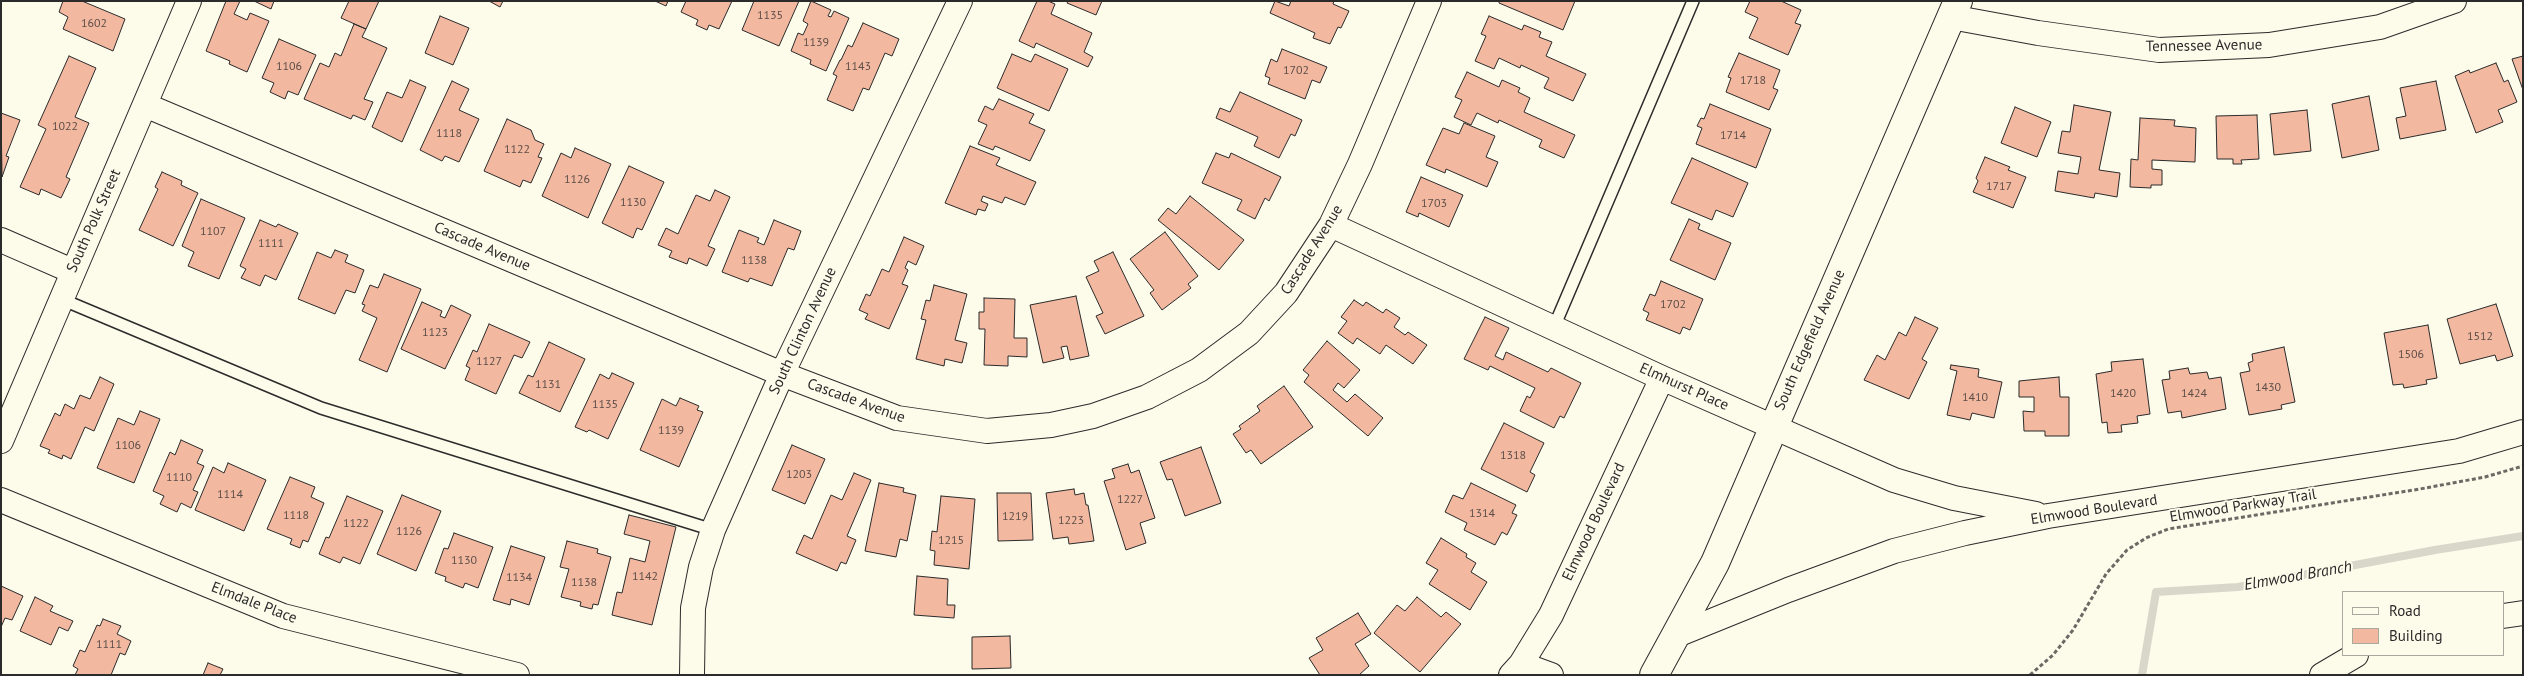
<!DOCTYPE html>
<html>
<head>
<meta charset="utf-8">
<style>
  body { margin:0 }
  #map { position:relative; width:2524px; height:676px; overflow:hidden; background:#fdfbea; font-family:"PT Sans",sans-serif }
  canvas { display:block }
  .frame { position:absolute; inset:0; border:2px solid #2b2b2b; pointer-events:none }
  .legend { position:absolute; left:2342px; top:591px; width:162px; height:65px; box-sizing:border-box; background:#fdfbea; border:1px solid #a9a89e; margin:0; padding:6px 9px; list-style:none; font-size:15px; color:#2b2b2b }
  .legend li { display:flex; align-items:center; gap:10px; height:25px }
  .legend b { width:25px; border:1px solid #a9a89e }
</style>
</head>
<body>
<div id="map">
<canvas width="2524" height="676"></canvas>
<div class="frame"></div>
<ul class="legend">
<li><b style="height:6px;background:#fdfbea"></b>Road</li>
<li><b style="height:14px;background:#f2b8a0"></b>Building</li>
</ul>
</div>
<script>
const c = document.querySelector('canvas').getContext('2d');
c.lineJoin = 'round';
function toPath(rows) {
  const path = new Path2D();
  for (const r of rows) {
    path.moveTo(r[0], r[1]);
    for (let i = 2; i < r.length; i += 2) path.lineTo(r[i], r[i + 1]);
  }
  return path;
}
function strokePath(path, color, width, dash) {
  c.strokeStyle = color;
  c.lineWidth = width;
  c.lineCap = dash ? 'butt' : 'round';
  c.setLineDash(dash || []);
  c.stroke(path);
}
function fillPath(path, color) {
  c.fillStyle = color;
  c.fill(path, 'evenodd');
}
function write(font, color, halo, rows, align = 'center') {
  c.font = font + ' "PT Sans",sans-serif';
  c.lineWidth = 4;
  c.setLineDash([]);
  c.textBaseline = 'middle';
  c.strokeStyle = halo;
  c.fillStyle = color;
  for (const [text, x, y, turn = 0] of rows) {
    c.save();
    c.translate(x, y);
    c.rotate((+turn || 0) * Math.PI / 180);
    c.textAlign = isNaN(turn) ? turn : align;
    if (halo) c.strokeText(text, 0, 0);
    c.fillText(text, 0, 0);
    c.restore();
  }
}
strokePath(toPath([
  [2142,675,2156,592,2238,587,2435,550,2523,536]
]), '#d8d7c9', 8);
const building = toPath([
  [63,1,82,1,125,19,113,51,63,29,68,17,59,12,63,1],
  [226,1,240,1,234,14,247,20,250,13,269,21,247,72,229,64,230,61,206,51,226,1],
  [254,1,274,1,271,9,254,1],
  [349,1,379,1,366,29,341,18,349,1],
  [489,1,503,1,500,7,489,1],
  [655,1,668,1,666,6,655,1],
  [686,1,732,1,719,29,709,25,707,30,696,25,698,20,681,12,686,1],
  [754,1,799,1,779,46,742,30,754,1],
  [811,1,831,10,828,16,831,17,834,11,849,18,826,71,810,64,811,60,791,51,798,33,803,35,808,24,803,21,811,1],
  [1037,1,1048,1,1055,4,1051,14,1092,33,1084,52,1093,57,1088,67,1036,43,1034,48,1019,41,1037,1],
  [1068,1,1102,1,1096,15,1067,3,1068,1],
  [1275,1,1289,6,1291,1,1334,1,1333,4,1349,11,1341,28,1338,27,1330,44,1313,38,1315,33,1270,13,1275,1],
  [1499,1,1575,1,1563,30,1499,3,1499,1],
  [1750,1,1781,1,1801,10,1795,23,1801,25,1788,55,1749,38,1758,18,1745,12,1750,1],
  [440,16,469,28,453,65,425,53,440,16],
  [1489,16,1522,30,1524,25,1541,32,1539,37,1552,42,1546,56,1586,74,1573,101,1544,88,1549,78,1521,65,1520,68,1499,58,1494,69,1475,61,1486,36,1481,34,1489,16],
  [863,23,899,39,892,56,885,53,869,90,863,88,853,111,827,100,837,76,833,74,840,60,841,60,848,45,852,47,863,23],
  [354,24,366,29,362,37,387,48,364,99,373,102,365,120,353,115,351,119,304,99,320,63,329,67,335,53,341,56,354,24],
  [279,39,316,55,298,95,288,91,285,99,270,92,274,83,262,78,279,39],
  [1282,49,1327,67,1320,83,1312,80,1305,99,1268,84,1270,78,1265,76,1271,59,1277,62,1282,49],
  [1739,53,1780,70,1773,88,1778,90,1769,110,1726,92,1731,78,1728,77,1739,53],
  [1012,54,1031,62,1035,54,1068,69,1049,111,997,88,1012,54],
  [69,56,96,68,75,117,89,123,66,177,70,179,61,198,41,189,39,195,20,187,46,129,38,125,69,56],
  [2523,56,2523,90,2512,59,2523,56],
  [2496,63,2504,82,2508,80,2517,102,2498,110,2503,122,2476,133,2455,76,2469,70,2470,73,2496,63],
  [1467,72,1499,87,1502,80,1520,88,1518,92,1530,98,1524,112,1575,135,1564,158,1539,147,1542,140,1499,120,1498,123,1477,113,1471,125,1454,117,1462,100,1455,97,1467,72],
  [410,80,426,87,402,142,372,127,387,92,402,98,410,80],
  [452,81,469,89,459,110,479,119,459,162,445,156,442,161,420,150,452,81],
  [2436,81,2446,130,2400,139,2396,118,2406,116,2400,88,2436,81],
  [1240,92,1302,120,1295,136,1291,134,1279,158,1254,146,1258,137,1216,118,1220,108,1230,112,1240,92],
  [2369,96,2379,150,2342,158,2332,104,2369,96],
  [999,99,1034,114,1029,123,1045,130,1030,161,995,146,993,150,978,144,987,125,978,121,985,106,993,110,999,99],
  [1710,104,1771,129,1756,168,1696,144,1702,128,1697,126,1701,118,1704,119,1710,104],
  [2074,105,2111,112,2099,170,2120,173,2117,197,2095,193,2094,198,2055,191,2058,171,2078,174,2081,157,2058,153,2062,131,2070,132,2074,105],
  [2015,107,2051,122,2037,157,2001,143,2015,107],
  [2307,110,2311,151,2274,155,2270,114,2307,110],
  [1,113,20,120,6,156,9,157,2,177,1,113],
  [2257,115,2259,159,2241,160,2242,164,2233,164,2233,159,2217,159,2216,116,2257,115],
  [2140,118,2175,120,2174,126,2196,128,2195,162,2152,160,2152,169,2162,170,2162,185,2151,185,2151,188,2130,187,2131,159,2138,160,2140,118],
  [507,119,531,130,535,140,544,144,538,157,542,158,531,183,523,180,520,187,484,171,507,119],
  [1464,123,1495,136,1486,157,1498,162,1487,187,1446,169,1445,173,1426,165,1443,128,1459,134,1464,123],
  [970,146,1000,158,996,165,1036,182,1025,205,1005,197,1002,203,983,196,981,201,988,204,985,211,978,209,976,215,945,203,970,146],
  [575,148,611,164,588,218,542,196,561,153,571,158,575,148],
  [1216,153,1229,158,1231,153,1281,177,1269,201,1265,198,1255,219,1237,210,1242,200,1202,183,1216,153],
  [1985,157,2010,167,2008,170,2026,177,2013,208,1973,192,1978,181,1976,178,1985,157],
  [1692,158,1748,183,1733,217,1716,210,1712,220,1671,203,1692,158],
  [629,166,664,182,642,230,637,228,633,238,602,223,629,166],
  [162,172,182,181,181,185,198,193,173,246,139,230,158,189,155,187,162,172],
  [1421,177,1463,195,1449,227,1419,213,1418,217,1406,212,1421,177],
  [715,190,730,197,708,246,715,249,707,266,689,258,687,264,669,257,672,251,658,245,666,228,678,234,696,195,710,201,715,190],
  [1190,196,1244,240,1219,270,1158,220,1168,208,1176,214,1190,196],
  [201,199,245,218,219,279,188,266,194,252,182,246,201,199],
  [1689,219,1700,224,1698,229,1731,243,1715,280,1670,260,1689,219],
  [260,220,276,227,278,224,298,233,276,280,265,275,260,286,241,278,246,269,240,266,260,220],
  [774,220,801,231,794,250,788,248,772,286,750,278,748,282,722,272,739,230,759,238,757,242,764,245,774,220],
  [1165,232,1198,276,1188,284,1191,288,1162,310,1150,293,1154,290,1130,259,1165,232],
  [904,237,924,246,916,265,908,261,905,268,908,270,902,284,908,286,889,329,865,319,868,314,859,310,866,294,870,296,882,269,889,272,904,237],
  [335,250,348,255,345,262,364,270,355,293,346,290,335,314,298,299,317,252,331,258,335,250],
  [1113,252,1144,316,1105,334,1096,316,1103,313,1086,277,1099,271,1094,261,1113,252],
  [384,274,421,289,387,372,359,360,377,318,362,311,365,305,362,304,370,285,378,288,384,274],
  [1661,281,1703,299,1690,330,1683,327,1680,334,1646,320,1649,313,1643,310,1650,294,1655,296,1661,281],
  [934,285,967,294,955,340,967,343,962,363,945,359,944,366,916,359,926,320,921,319,926,300,930,301,934,285],
  [1076,296,1089,356,1070,360,1067,346,1061,347,1064,358,1043,363,1030,305,1076,296],
  [984,298,1015,299,1014,338,1027,338,1027,357,1008,356,1008,366,984,365,985,329,979,329,979,312,984,312,984,298],
  [1354,300,1363,306,1366,302,1383,313,1386,309,1400,318,1394,327,1405,335,1408,332,1427,345,1413,364,1386,345,1380,354,1357,338,1353,344,1338,333,1347,321,1341,317,1354,300],
  [422,302,442,311,440,316,445,318,451,305,471,315,445,369,401,349,422,302],
  [2496,304,2513,356,2497,361,2495,355,2460,364,2447,319,2496,304],
  [1485,317,1509,328,1495,356,1503,360,1506,352,1548,372,1551,368,1581,383,1564,418,1560,416,1554,428,1520,411,1527,396,1530,398,1535,388,1490,366,1488,370,1464,359,1485,317],
  [1915,317,1938,328,1922,359,1927,362,1909,399,1864,380,1877,355,1885,360,1899,332,1906,336,1915,317],
  [489,324,530,342,522,358,514,355,496,394,465,380,470,368,466,366,473,350,477,352,489,324],
  [2428,325,2437,378,2426,380,2427,384,2404,388,2403,384,2393,385,2384,333,2428,325],
  [1327,341,1360,370,1344,388,1338,383,1333,390,1347,402,1355,394,1383,418,1368,436,1304,382,1309,375,1303,370,1327,341],
  [549,342,585,359,560,412,519,393,528,375,533,377,549,342],
  [2284,347,2295,402,2281,405,2282,409,2249,415,2240,373,2250,371,2248,363,2253,361,2252,354,2284,347],
  [2143,359,2150,414,2137,416,2138,423,2121,425,2122,432,2108,433,2107,422,2102,423,2096,374,2112,371,2111,362,2143,359],
  [1951,365,1979,369,1978,377,2002,382,1994,418,1972,413,1970,420,1947,415,1957,371,1950,369,1951,365],
  [2188,368,2190,374,2207,372,2209,379,2221,377,2226,409,2182,418,2181,411,2168,413,2162,380,2170,379,2169,371,2188,368],
  [612,373,634,383,608,439,589,430,587,432,575,427,600,374,609,379,612,373],
  [100,377,114,384,94,431,85,427,71,459,63,455,62,459,48,453,50,450,40,446,55,413,60,416,65,404,74,409,80,395,90,399,100,377],
  [2059,377,2060,397,2069,397,2069,436,2045,436,2045,431,2024,431,2023,411,2034,412,2034,397,2019,397,2019,381,2059,377],
  [1284,386,1313,427,1261,464,1251,450,1246,453,1233,434,1241,429,1239,426,1260,411,1257,406,1284,386],
  [680,398,699,406,697,410,703,412,679,467,640,450,662,399,676,406,680,398],
  [140,411,160,419,134,483,97,468,118,418,134,425,140,411],
  [1504,423,1544,443,1530,472,1535,475,1527,492,1481,469,1504,423],
  [181,440,203,450,197,463,204,466,193,490,198,492,191,508,181,503,177,512,160,504,164,496,153,491,170,452,175,455,181,440],
  [792,445,825,459,805,504,772,490,792,445],
  [1201,447,1221,503,1185,516,1172,479,1167,480,1160,462,1201,447],
  [228,463,266,480,244,531,195,510,213,467,224,473,228,463],
  [1128,464,1131,473,1139,470,1155,518,1140,523,1146,543,1126,550,1104,481,1115,478,1112,469,1128,464],
  [854,473,871,480,847,536,856,540,846,564,841,562,837,571,796,553,804,535,812,539,831,495,842,500,854,473],
  [290,477,315,487,311,497,324,503,308,542,303,540,300,548,290,544,292,539,267,529,290,477],
  [879,483,904,488,903,492,916,495,907,541,900,539,896,557,865,551,879,483],
  [1471,483,1516,505,1512,513,1517,515,1507,535,1502,532,1495,545,1464,530,1467,523,1445,512,1453,495,1463,499,1471,483],
  [1074,489,1075,495,1084,493,1086,505,1088,505,1094,541,1069,544,1068,537,1053,539,1046,493,1074,489],
  [997,493,1031,493,1033,540,998,541,997,493],
  [402,495,441,511,416,571,377,554,402,495],
  [347,496,383,511,360,564,343,557,340,563,319,554,326,537,329,538,347,496],
  [941,496,975,499,969,569,934,565,935,551,930,550,932,531,937,532,941,496],
  [629,515,676,527,652,625,612,615,617,592,622,593,630,558,645,562,650,541,624,534,629,515],
  [454,533,493,547,478,588,465,583,463,588,445,581,446,577,435,573,444,548,448,549,454,533],
  [1441,538,1467,554,1466,557,1476,563,1471,572,1487,582,1470,610,1429,584,1438,570,1426,563,1441,538],
  [567,541,598,549,597,553,611,557,598,605,593,604,592,609,580,606,581,602,561,597,569,569,560,567,567,541],
  [511,546,545,557,529,605,511,599,510,605,493,600,511,546],
  [917,576,948,579,947,605,955,605,954,618,914,615,917,576],
  [1,586,23,596,12,620,5,618,1,627,1,586],
  [35,597,53,606,50,611,73,621,68,631,59,627,51,645,20,631,35,597],
  [1417,597,1441,617,1446,612,1461,624,1420,672,1374,633,1397,605,1405,611,1417,597],
  [1358,613,1371,634,1355,644,1369,666,1359,675,1320,675,1309,658,1323,650,1316,638,1358,613],
  [103,619,121,626,117,634,131,641,125,655,120,653,111,675,75,675,78,669,73,666,80,650,85,652,97,625,100,626,103,619],
  [1010,636,1011,668,972,669,972,637,1010,636],
  [208,663,223,669,220,675,203,675,208,663]
]);
fillPath(building, '#f2b8a0');
strokePath(building, '#2b2b2b', 1);
const service = toPath([
  [61,299,321,408,713,530],
  [1554,327,1693,1]
]);
const minor = toPath([
  [1951,17,2038,33,2159,50,2269,45,2380,27,2454,1],
  [145,105,782,374,897,418,987,431,1051,425,1093,416,1147,397,1199,370,1249,333,1286,293,1331,225,1360,164,1429,1],
  [1331,225,1662,378,1894,480,1954,498,2036,514],
  [1,240,72,271],
  [1,441,189,1],
  [1,500,283,616,517,675],
  [2503,616,2523,613],
  [1677,635,1788,590,1894,551,1965,533,2048,516,2459,451,2523,432],
  [1521,664,1551,675],
  [692,675,693,608,701,567,713,530,782,374,960,1],
  [1511,675,1521,664,1551,615,1662,378],
  [2322,675,2356,655]
]);
const tertiary = toPath([
  [1654,675,1715,563,1958,1]
]);
strokePath(service, '#2b2b2b', 14);
strokePath(minor, '#2b2b2b', 26);
strokePath(tertiary, '#2b2b2b', 30);
strokePath(toPath([
  [2030,675,2053,655,2073,630,2106,574,2127,550,2146,538,2168,529,2420,489,2485,477,2523,466]
]), '#6a6964', 3, [4, 2.5]);
strokePath(service, '#fdfbea', 11);
strokePath(minor, '#fdfbea', 24);
strokePath(tertiary, '#fdfbea', 28);
write('12px', '#5d4e48', null, [
  ["1135",770,16],
  ["1602",94,24],
  ["1139",816,43],
  ["1106",289,67],
  ["1143",858,67],
  ["1702",1296,71],
  ["1718",1753,81],
  ["1022",65,127],
  ["1118",449,134],
  ["1714",1733,136],
  ["1122",517,150],
  ["1126",577,180],
  ["1717",1999,187],
  ["1130",633,203],
  ["1703",1434,204],
  ["1107",213,232],
  ["1111",271,244],
  ["1138",754,261],
  ["1702",1673,305],
  ["1123",435,333],
  ["1512",2480,337],
  ["1506",2411,355],
  ["1127",489,362],
  ["1131",548,385],
  ["1430",2268,388],
  ["1420",2123,394],
  ["1424",2194,394],
  ["1410",1975,398],
  ["1135",605,405],
  ["1139",671,431],
  ["1106",128,446],
  ["1318",1513,456],
  ["1203",799,475],
  ["1110",179,478],
  ["1114",230,495],
  ["1227",1130,500],
  ["1314",1482,514],
  ["1118",296,516],
  ["1219",1015,517],
  ["1223",1071,521],
  ["1122",356,524],
  ["1126",409,532],
  ["1215",951,541],
  ["1130",464,561],
  ["1142",645,577],
  ["1134",519,578],
  ["1138",584,583],
  ["1111",109,645]
]);
write('15px', '#2b2b2b', '#fdfbea', [
  ["Tennessee Avenue",2204,46,-1],
  ["South Polk Street",94,221,-66],
  ["Cascade Avenue",482,247,23],
  ["Cascade Avenue",1312,250,-58],
  ["South Clinton Avenue",803,331,-65],
  ["South Edgefield Avenue",1810,340,-66],
  ["Elmhurst Place",1684,387,24],
  ["Cascade Avenue",856,401,20],
  ["Elmwood Parkway Trail",2243,506,-9],
  ["Elmwood Boulevard",2094,510,-9],
  ["Elmwood Boulevard",1594,522,-65],
  ["Elmdale Place",254,603,21]
]);
write('italic 16px', '#2b2b2b', '#fdfbea', [
  ["Elmwood Branch",2298,576,-10]
]);
</script>
</body>
</html>
